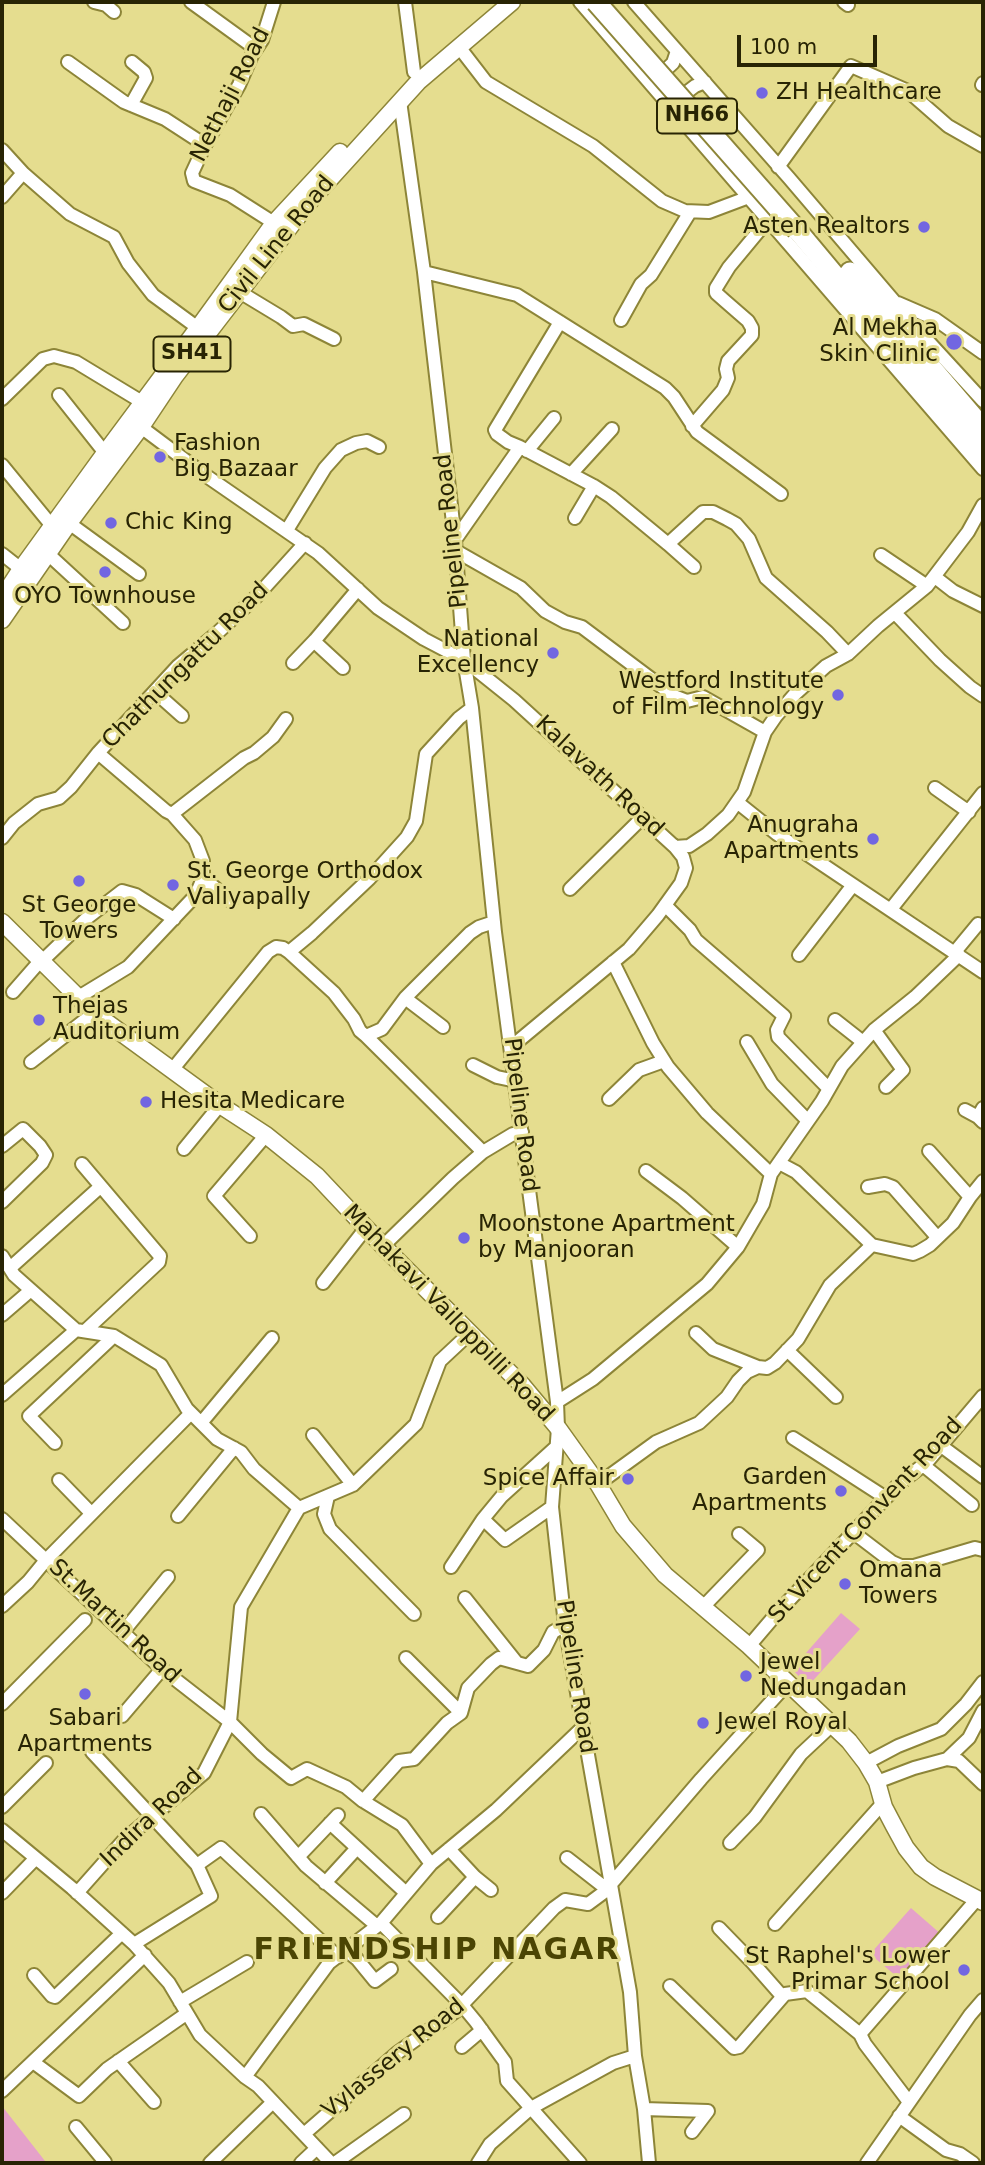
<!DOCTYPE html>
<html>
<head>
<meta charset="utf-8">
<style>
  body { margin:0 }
  #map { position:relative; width:985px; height:2165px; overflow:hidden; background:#e5dd8f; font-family:"DejaVu Sans",sans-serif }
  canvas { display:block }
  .frame { position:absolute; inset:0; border:4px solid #282404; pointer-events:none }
  .scale { position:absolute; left:737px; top:35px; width:140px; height:32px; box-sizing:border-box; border:4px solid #282404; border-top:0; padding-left:9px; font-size:21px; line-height:24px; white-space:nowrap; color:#282404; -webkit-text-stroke:5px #e5dd8f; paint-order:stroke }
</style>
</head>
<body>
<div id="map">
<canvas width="985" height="2165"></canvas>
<div class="frame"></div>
<div class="scale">100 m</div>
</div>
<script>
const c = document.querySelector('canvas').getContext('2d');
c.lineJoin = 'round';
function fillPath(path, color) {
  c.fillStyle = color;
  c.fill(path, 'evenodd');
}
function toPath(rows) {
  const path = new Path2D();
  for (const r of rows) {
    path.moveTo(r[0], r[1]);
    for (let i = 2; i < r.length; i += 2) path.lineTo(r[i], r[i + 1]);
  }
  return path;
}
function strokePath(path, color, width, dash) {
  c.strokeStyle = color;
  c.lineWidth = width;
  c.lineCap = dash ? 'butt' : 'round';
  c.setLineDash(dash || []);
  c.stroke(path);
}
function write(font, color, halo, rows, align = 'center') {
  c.font = font + ' "DejaVu Sans",sans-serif';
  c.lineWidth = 6;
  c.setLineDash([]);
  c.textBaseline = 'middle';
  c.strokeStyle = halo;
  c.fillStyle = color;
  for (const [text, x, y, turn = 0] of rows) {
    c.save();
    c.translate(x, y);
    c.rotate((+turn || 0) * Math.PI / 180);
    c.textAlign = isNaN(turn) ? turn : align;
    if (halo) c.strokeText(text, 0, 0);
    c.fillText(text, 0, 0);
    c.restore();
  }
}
fillPath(toPath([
  [841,1613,860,1629,808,1686,792,1669],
  [911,1908,942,1935,902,1981,870,1954],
  [2,2106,45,2161,42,2163,2,2163]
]), '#e5a1c9');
const minor = toPath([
  [94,2,106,5,114,12],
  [191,2,256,49],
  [405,2,414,72],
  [580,2,983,469],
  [634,2,789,178,928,341,983,401],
  [844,2,848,5],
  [459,47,486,82,593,146,662,201,685,211,709,212,749,197],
  [68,62,124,102,165,119,205,145],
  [653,77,659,76,673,63,677,51],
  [982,85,983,83],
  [400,101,424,272,455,540,464,660,472,708,495,932,557,1402,558,1428,552,1507,565,1625,630,1992,635,2056,644,2109,649,2163],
  [676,103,678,99,695,86,705,82],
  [131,105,146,78,144,72,132,62],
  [2,150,23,173],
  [778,167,851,66,908,91,948,126,983,146],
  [2,197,23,173,70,214,114,237,128,263,153,295,198,328],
  [274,223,230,195,194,181,192,173,205,145,239,85,252,55,262,40,274,2],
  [424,272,517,295,560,322,665,388,674,397,697,432,781,494],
  [238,291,281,317,293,326,304,324,334,339],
  [898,303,935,319,983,353],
  [621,320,641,284,651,275,690,212],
  [59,395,105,453],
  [2,399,43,359,54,356,76,362,142,402],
  [692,426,723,390,728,378,726,369,728,361,752,335,752,328,748,321,725,301,716,293,716,288,729,267,768,220],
  [141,427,205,475,318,553,378,608,424,639,464,660,514,700,675,847,689,846,707,834,728,815,744,792,765,732,776,716,795,694,826,666,848,654,878,626,927,586,968,532,983,505],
  [520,447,508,442,497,434,495,430,560,322],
  [527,451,554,418],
  [2,465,52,526],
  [571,474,612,429],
  [575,518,594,486],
  [69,523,139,574],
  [287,530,325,468,341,450,356,443,367,441,379,447],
  [455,540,520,447,594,486,611,497,668,544,703,512,713,512,727,519,736,524,749,539,766,578,827,632,848,654],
  [668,544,694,567],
  [456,551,521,588,545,611,565,622,582,627,674,696,687,701,703,697,765,732],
  [47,553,123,623],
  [2,554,21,569],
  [881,555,927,586],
  [935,577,953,591,983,606],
  [895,613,940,660,970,687,983,696],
  [293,663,315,640],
  [343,668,317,644,315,640,358,589],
  [155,692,182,716],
  [935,788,969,812],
  [737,802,777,834,983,972],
  [172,814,244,758,254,753,273,737,286,719],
  [2,838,14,823,38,804,59,798,71,787,98,753,178,666,215,635,257,596,305,543],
  [203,878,231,901],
  [570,889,643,817],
  [665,905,690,930,696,940,784,1016,777,1030,778,1037,829,1089],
  [891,909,983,793],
  [289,952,334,993,354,1019,360,1031,366,1036,382,1029,405,998,443,1027],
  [954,953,978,924],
  [799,955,853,885],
  [42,961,87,918,122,891,136,895,174,919],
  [613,962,653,1043,668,1067,707,1113,771,1174],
  [13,992,41,960],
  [77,998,128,967,196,895,203,878,203,861,195,840,172,814,166,811,98,753],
  [405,998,470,933,479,927,494,922],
  [835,1020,863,1042],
  [874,1030,903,1070,886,1087],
  [366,1036,483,1152],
  [747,1042,772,1084,808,1121],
  [511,1047,629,949,658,915,681,883,686,868,683,857,675,847],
  [31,1062,94,1013],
  [473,1065,497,1077,516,1081],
  [172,1070,268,952,276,947,283,948,289,952,312,933,369,879,407,837,416,821,426,754,459,718,472,708],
  [609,1099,639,1070,664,1061],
  [983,1108,978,1117,983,1122],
  [965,1110,978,1117],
  [2,1146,23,1129,40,1146,46,1155,42,1163,2,1202],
  [184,1149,220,1105],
  [929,1151,970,1197],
  [779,1163,796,1172,872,1245],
  [82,1164,160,1256,159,1262,85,1331],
  [646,1171,682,1198,738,1247],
  [868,1187,885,1184,893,1187,937,1237],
  [250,1236,214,1196,266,1135],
  [383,1246,453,1178,483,1152,513,1134,522,1132],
  [2,1256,14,1275,76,1330,114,1336,161,1365,187,1409,217,1439,241,1452,254,1469,299,1508],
  [10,1268,100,1187],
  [323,1283,366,1228],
  [2,1315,31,1290],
  [696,1333,713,1349,758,1367],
  [787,1350,836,1397],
  [2,1395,76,1330],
  [557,1402,593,1379,707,1284,738,1247,763,1204,771,1174,822,1101,842,1066,874,1030,915,997,959,955],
  [201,1423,272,1338],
  [313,1435,353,1485],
  [793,1438,886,1498],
  [55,1443,29,1416,114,1336],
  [940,1445,983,1477],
  [923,1465,972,1505],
  [59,1480,91,1513],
  [598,1484,656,1442,699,1423,727,1397,738,1381,747,1372,758,1367,767,1368,775,1363,798,1339,830,1285,872,1245,913,1254,920,1251,930,1245,953,1223,970,1197,983,1181],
  [328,1496,324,1514,330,1529,414,1614],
  [178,1516,234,1448],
  [2,1519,162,1669,230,1722,262,1754,291,1778,307,1769,346,1787,363,1801,402,1825,431,1864],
  [483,1519,502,1496,555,1448],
  [854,1533,892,1562,901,1566,914,1566,975,1548,983,1550],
  [451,1567,483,1519,505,1540,552,1507],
  [465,1598,517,1663],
  [2,1606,28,1582,46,1560,191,1413],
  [703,1607,758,1550,739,1534],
  [123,1632,168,1577],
  [749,1646,778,1612,899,1484,927,1462,983,1396],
  [406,1658,461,1713],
  [2,1704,85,1620],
  [122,1716,162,1669],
  [92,1752,197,1865],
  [947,1759,969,1738,983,1711],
  [866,1763,898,1746,941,1729,966,1704,983,1682],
  [877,1782,914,1768,947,1759,959,1761,983,1784],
  [363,1801,399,1761,414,1759,447,1723,461,1713,468,1688,491,1664,499,1658,528,1666,544,1650,553,1632,565,1625],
  [2,1807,46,1763],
  [261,1814,306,1866,377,1926],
  [330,1823,405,1892],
  [2,1830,72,1888,134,1944,169,1983,200,2035,245,2077,258,2086,331,2163],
  [730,1843,755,1817,801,1754,832,1725],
  [449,1849,475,1877,491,1890],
  [298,1857,338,1815],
  [567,1858,608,1890],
  [325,1883,357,1848],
  [611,1884,701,1779,788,1683],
  [2,1893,35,1859],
  [77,1893,124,1840,204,1773,230,1722,241,1607,299,1508,353,1485,416,1424,440,1361,470,1333],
  [438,1917,475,1877],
  [381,1923,462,2005,476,2022,505,2062,507,2081,580,2163],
  [775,1924,883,1803],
  [719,1928,753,1963,782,1996],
  [134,1944,211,1896,197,1865,221,1848,338,1957],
  [346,1950,357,1959,375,1981,391,1969],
  [34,1975,52,1996,55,1997,122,1933],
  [670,1986,734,2048,739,2047,785,1994,807,1991,860,2034,865,2044,909,2102],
  [180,2002,247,1962],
  [860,2034,977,1899],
  [462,2047,482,2030],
  [118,2061,154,2102],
  [33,2062,79,2096,107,2069,186,2014],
  [245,2077,329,1963,381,1923,431,1864,496,1810,582,1728],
  [2,2091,145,1955],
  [644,2109,708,2111,692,2132],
  [899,2116,946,2150,960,2154,973,2163],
  [76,2127,105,2162,103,2163],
  [304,2134,397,2053,456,2011,554,1908,565,1900,588,1904,611,1887],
  [210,2163,273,2102],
  [301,2163,317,2148],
  [335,2163,404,2114],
  [478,2163,490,2144,531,2108,613,2063,635,2056],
  [867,2163,970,2015,983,2000]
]);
const major = toPath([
  [2,598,21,569,105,453,198,328,274,223,340,152],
  [2,620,69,523,141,427,175,376,309,202,418,82,512,2],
  [2,922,94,1013,220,1105,266,1135,317,1176,383,1246,523,1386,558,1428,598,1484,623,1526,665,1575,749,1646,849,1741,866,1763,877,1782,884,1807,894,1826,906,1848,921,1867,935,1877,983,1902]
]);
const highway = toPath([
  [797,230,983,453],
  [850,272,983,428]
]);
strokePath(minor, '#8d8538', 16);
strokePath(major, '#8d8538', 19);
strokePath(highway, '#8d8538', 23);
strokePath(minor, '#fff', 12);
strokePath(major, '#fff', 16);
strokePath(highway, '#fff', 19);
const highwayBridge = toPath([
  [596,2,797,230]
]);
strokePath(highwayBridge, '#8d8538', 23, []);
strokePath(highwayBridge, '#fff', 19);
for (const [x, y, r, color] of [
  [762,93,7,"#7266e1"],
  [924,227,7,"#7266e1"],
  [954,342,9,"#7266e1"],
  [160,457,7,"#7266e1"],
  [111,523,7,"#7266e1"],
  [105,572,7,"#7266e1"],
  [553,653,7,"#7266e1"],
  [838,695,7,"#7266e1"],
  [873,839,7,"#7266e1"],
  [79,881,7,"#7266e1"],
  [173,885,7,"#7266e1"],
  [39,1020,7,"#7266e1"],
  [146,1102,7,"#7266e1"],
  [464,1238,7,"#7266e1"],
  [628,1479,7,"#7266e1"],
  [841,1491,7,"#7266e1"],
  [845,1584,7,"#7266e1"],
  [746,1676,7,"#7266e1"],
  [85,1694,7,"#7266e1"],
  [703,1723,7,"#7266e1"],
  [964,1970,7,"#7266e1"]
]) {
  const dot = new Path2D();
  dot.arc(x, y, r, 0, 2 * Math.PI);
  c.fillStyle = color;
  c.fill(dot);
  strokePath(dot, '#e5dd8f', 2.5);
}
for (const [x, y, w] of [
  [697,116,80],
  [192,354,77]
]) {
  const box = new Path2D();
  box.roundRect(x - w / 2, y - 17.5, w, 35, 5);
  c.fillStyle = '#e5dd8f';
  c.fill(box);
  strokePath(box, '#282404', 2);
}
write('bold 21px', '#282404', null, [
  ["NH66",697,116],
  ["SH41",192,354]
]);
write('23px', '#282404', '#e5dd8f', [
  ["ZH Healthcare",776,93],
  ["Asten Realtors",910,227,"right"],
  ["Al Mekha",938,329,"right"],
  ["Skin Clinic",938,355,"right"],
  ["Fashion",174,444],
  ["Big Bazaar",174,470],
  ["Chic King",125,523],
  ["OYO Townhouse",105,597,"center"],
  ["National",539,640,"right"],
  ["Excellency",539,666,"right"],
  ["Westford Institute",824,682,"right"],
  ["of Film Technology",824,708,"right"],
  ["Anugraha",859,826,"right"],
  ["Apartments",859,852,"right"],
  ["St. George Orthodox",187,872],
  ["Valiyapally",187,898],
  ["St George",79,906,"center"],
  ["Towers",79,932,"center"],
  ["Thejas",53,1007],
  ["Auditorium",53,1033],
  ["Hesita Medicare",160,1102],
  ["Moonstone Apartment",478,1225],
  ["by Manjooran",478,1251],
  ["Garden",827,1478,"right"],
  ["Apartments",827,1504,"right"],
  ["Spice Affair",614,1479,"right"],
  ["Omana",859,1571],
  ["Towers",859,1597],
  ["Jewel",760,1663],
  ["Nedungadan",760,1689],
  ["Sabari",85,1719,"center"],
  ["Apartments",85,1745,"center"],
  ["Jewel Royal",717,1723],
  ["St Raphel's Lower",950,1957,"right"],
  ["Primar School",950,1983,"right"]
], 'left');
write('23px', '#282404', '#e5dd8f', [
  ["Nethaji Road",231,95,-63],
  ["Civil Line Road",277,245,-51],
  ["Pipeline Road",452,531,-96],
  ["Chathungattu Road",186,666,-45],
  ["Kalavath Road",599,777,43],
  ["Pipeline Road",520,1115,83],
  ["Mahakavi Vailoppilli Road",448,1314,46],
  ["St Vicent Convent Road",866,1521,-47],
  ["St.Martin Road",114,1622,43],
  ["Pipeline Road",575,1677,81],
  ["Indira Road",152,1818,-44],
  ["Vylassery Road",394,2059,-39]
]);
c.letterSpacing = '2px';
write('bold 30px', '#4b4503', '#e5dd8f', [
  ["FRIENDSHIP NAGAR",437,1951]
]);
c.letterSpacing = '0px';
</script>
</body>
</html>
